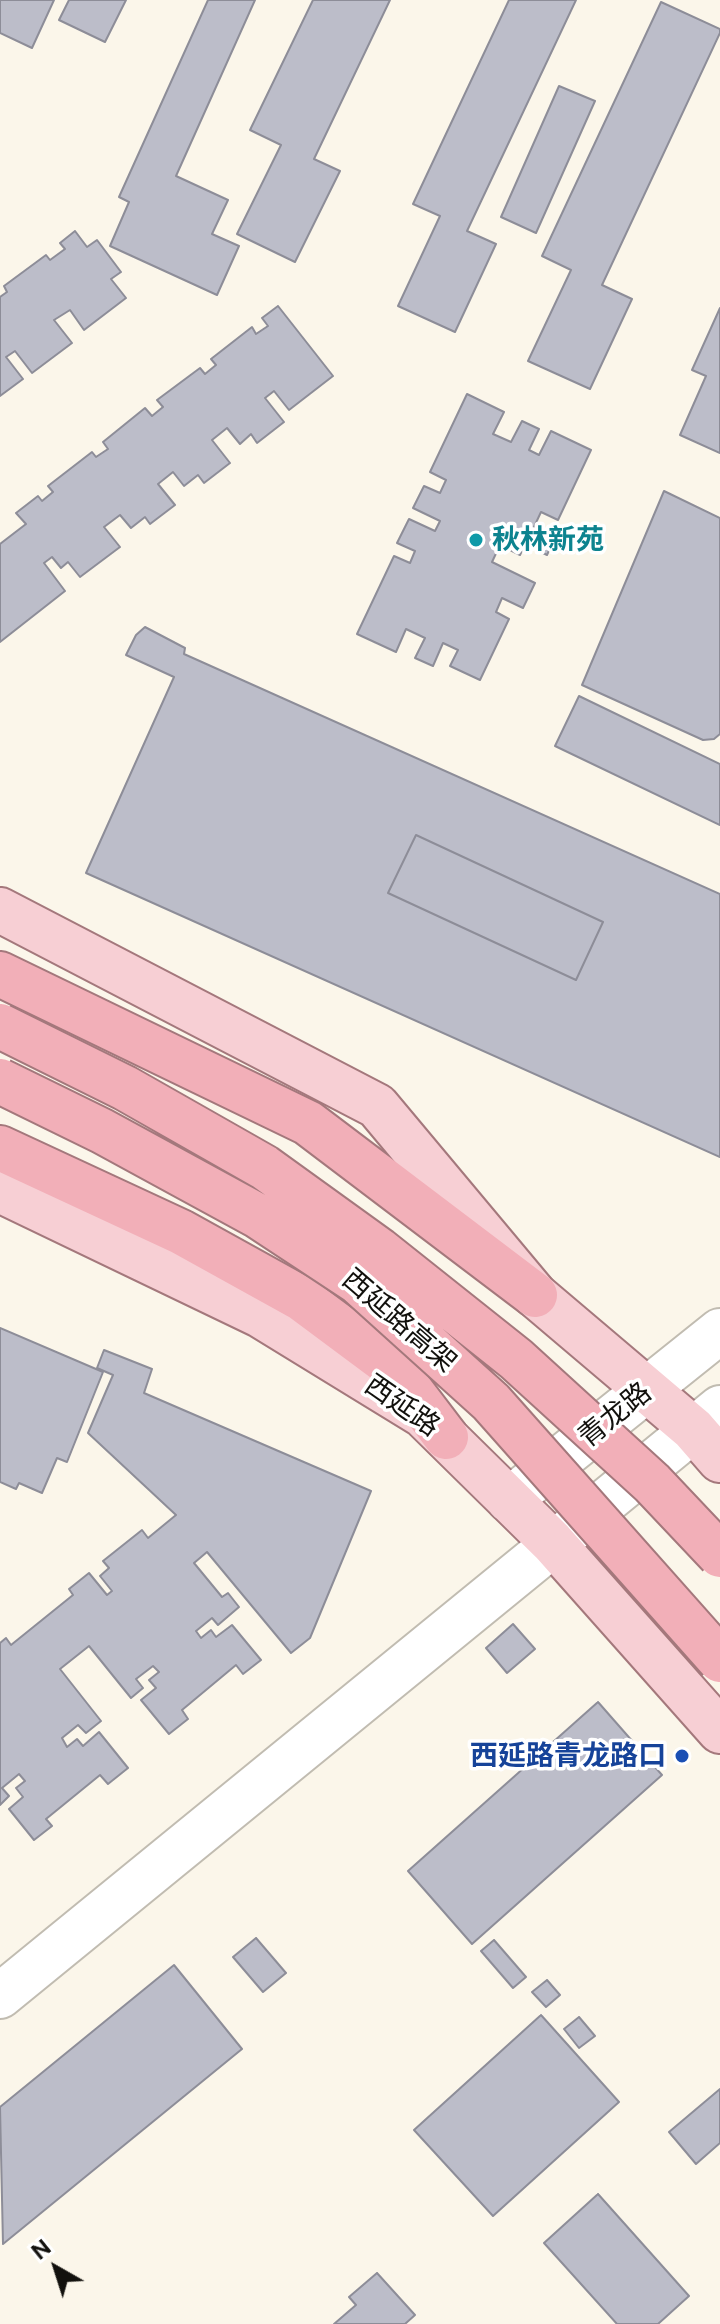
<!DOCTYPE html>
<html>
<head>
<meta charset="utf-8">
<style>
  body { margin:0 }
  #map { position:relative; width:720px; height:2324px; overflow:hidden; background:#fbf6ea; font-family:"Public Sans",sans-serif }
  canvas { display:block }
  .north { position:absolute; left:16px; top:2228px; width:80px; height:80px; -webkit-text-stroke:6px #fff; paint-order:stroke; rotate:321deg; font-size:22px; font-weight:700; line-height:32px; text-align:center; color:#12110d }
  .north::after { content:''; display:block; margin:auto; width:28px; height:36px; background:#12110d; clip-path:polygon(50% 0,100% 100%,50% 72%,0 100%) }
</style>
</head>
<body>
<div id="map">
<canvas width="720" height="2324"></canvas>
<div class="north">N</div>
</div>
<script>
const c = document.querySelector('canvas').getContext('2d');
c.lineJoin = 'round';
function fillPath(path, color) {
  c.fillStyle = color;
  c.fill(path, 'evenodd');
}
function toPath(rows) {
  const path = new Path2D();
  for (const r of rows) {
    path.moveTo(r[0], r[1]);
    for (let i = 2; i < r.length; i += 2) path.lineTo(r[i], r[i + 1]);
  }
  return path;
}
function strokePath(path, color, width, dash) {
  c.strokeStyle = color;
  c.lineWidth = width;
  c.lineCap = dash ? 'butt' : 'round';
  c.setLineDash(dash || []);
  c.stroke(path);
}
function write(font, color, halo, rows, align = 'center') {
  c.font = font + ' "Public Sans","Noto Sans SC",sans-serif';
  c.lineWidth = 7;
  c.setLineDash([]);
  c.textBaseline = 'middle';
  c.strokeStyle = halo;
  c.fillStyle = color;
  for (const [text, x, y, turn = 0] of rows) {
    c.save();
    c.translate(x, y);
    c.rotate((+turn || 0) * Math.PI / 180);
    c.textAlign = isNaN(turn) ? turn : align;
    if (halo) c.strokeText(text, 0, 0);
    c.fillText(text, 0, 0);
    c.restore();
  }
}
const building = toPath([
  [0,0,54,0,32,48,0,33,0,0],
  [69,0,126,0,105,42,59,20,69,0],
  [208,0,255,0,176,176,228,200,212,234,239,246,217,295,110,246,129,202,119,197,208,0],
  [313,0,390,0,314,159,340,171,295,262,237,234,281,145,250,130,313,0],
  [509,0,576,0,467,231,496,244,455,332,398,306,440,216,413,204,509,0],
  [661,2,720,29,720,33,602,285,632,299,590,389,528,361,571,270,542,256,661,2],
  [559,86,595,101,536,233,501,217,559,86],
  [75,231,87,247,97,240,121,272,111,279,126,298,84,330,70,310,54,320,72,343,32,373,15,351,6,357,23,379,0,396,0,297,7,292,4,286,46,255,50,260,65,249,60,243,75,231],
  [278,306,333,376,289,410,274,391,265,398,284,422,257,443,251,434,240,444,227,428,212,440,230,463,204,483,198,475,184,486,173,472,158,484,175,505,150,524,145,517,131,528,120,515,104,527,120,547,80,577,68,562,61,568,52,557,44,563,65,591,0,642,0,544,26,524,16,513,38,496,42,501,53,492,48,486,92,452,96,457,108,449,103,442,145,408,152,416,163,407,157,400,200,368,205,374,216,365,211,359,252,327,256,334,268,326,262,318,278,306],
  [720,308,720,453,680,435,706,376,692,370,720,308],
  [467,394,504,412,493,434,511,442,522,421,539,429,529,450,539,455,551,431,591,450,558,520,541,512,534,527,555,537,547,555,525,544,520,555,500,545,492,562,535,583,523,608,502,598,496,612,509,619,480,680,450,666,458,650,443,643,433,666,415,658,425,638,406,629,396,652,357,634,394,556,410,563,415,551,397,543,409,519,435,531,440,521,413,508,424,486,440,493,446,480,430,472,467,394],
  [664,491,720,518,720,734,714,739,703,740,582,685,664,491],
  [145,627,185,648,184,654,720,894,720,1157,86,873,174,677,126,655,136,635,145,627],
  [416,835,603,922,576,980,388,893,416,835],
  [579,696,720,764,720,825,555,746,579,696],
  [416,835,603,922,576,980,388,893,416,835],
  [0,1328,103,1372,67,1462,57,1458,42,1493,19,1483,16,1489,0,1482,0,1328],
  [104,1350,152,1369,144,1393,371,1491,310,1638,291,1653,207,1552,194,1563,222,1597,228,1593,239,1607,218,1625,212,1618,196,1631,201,1638,211,1630,216,1637,232,1625,261,1660,243,1674,236,1665,182,1710,188,1719,169,1734,141,1700,156,1688,149,1680,159,1672,153,1666,136,1679,143,1688,131,1698,89,1646,60,1669,101,1721,86,1733,78,1725,62,1738,67,1747,77,1739,83,1746,99,1732,128,1768,108,1784,100,1775,46,1819,52,1826,34,1840,9,1809,23,1797,16,1788,25,1781,19,1774,2,1788,9,1796,0,1805,0,1643,6,1638,11,1645,73,1595,69,1589,89,1573,107,1595,112,1591,100,1576,109,1568,103,1561,142,1530,148,1538,176,1515,88,1433,113,1375,97,1368,104,1350],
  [513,1624,535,1649,507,1673,486,1648,513,1624],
  [598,1702,662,1775,472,1944,408,1871,598,1702],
  [256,1938,286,1973,263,1992,233,1957,256,1938],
  [494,1940,526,1977,513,1988,481,1951,494,1940],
  [174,1965,242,2049,3,2244,0,2107,174,1965],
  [547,1980,560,1995,546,2007,532,1992,547,1980],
  [541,2015,619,2102,493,2216,414,2130,541,2015],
  [579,2017,595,2036,579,2048,564,2029,579,2017],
  [720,2089,720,2143,696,2164,669,2132,720,2089],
  [598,2194,689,2296,658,2324,617,2324,544,2243,598,2194],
  [377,2273,415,2315,405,2324,334,2324,356,2305,349,2297,377,2273]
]);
fillPath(building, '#bcbdc9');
strokePath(building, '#8d8d98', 2);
const minor = toPath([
  [509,1500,720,1331],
  [0,1996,720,1408]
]);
const major = toPath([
  [0,910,377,1106,535,1295,693,1429,720,1460],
  [0,1190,260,1315,423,1415,552,1542,720,1731]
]);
const highway = toPath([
  [0,974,308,1123,535,1295],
  [0,1148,181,1232,302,1299,392,1366,446,1437]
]);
strokePath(minor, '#c1bcb1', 48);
strokePath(major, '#a4787c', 48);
strokePath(highway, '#a4787c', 48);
strokePath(minor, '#fff', 44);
strokePath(major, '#f7cfd4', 44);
strokePath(highway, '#f2afb8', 44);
const highwayBridge = toPath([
  [0,1026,125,1088,264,1167,379,1250,516,1359,652,1483,720,1555],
  [0,1081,102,1131,258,1216,358,1282,491,1402,720,1660]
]);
strokePath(highwayBridge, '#a4787c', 48, []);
strokePath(highwayBridge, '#f2afb8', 44);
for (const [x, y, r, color] of [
  [476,540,8,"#0f9aa8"],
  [682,1756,8,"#1a4fb4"]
]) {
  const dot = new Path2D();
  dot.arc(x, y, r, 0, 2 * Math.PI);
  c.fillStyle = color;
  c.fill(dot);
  strokePath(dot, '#fff', 3);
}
write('bold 28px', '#0d838f', '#fff', [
  ["秋林新苑",492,540]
], 'left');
write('28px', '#12110d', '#fff', [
  ["西延路高架",399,1321,41],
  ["西延路",402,1406,35],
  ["青龙路",615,1415,-39]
]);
write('bold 28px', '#164399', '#fff', [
  ["西延路青龙路口",666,1756]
], 'right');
</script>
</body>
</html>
